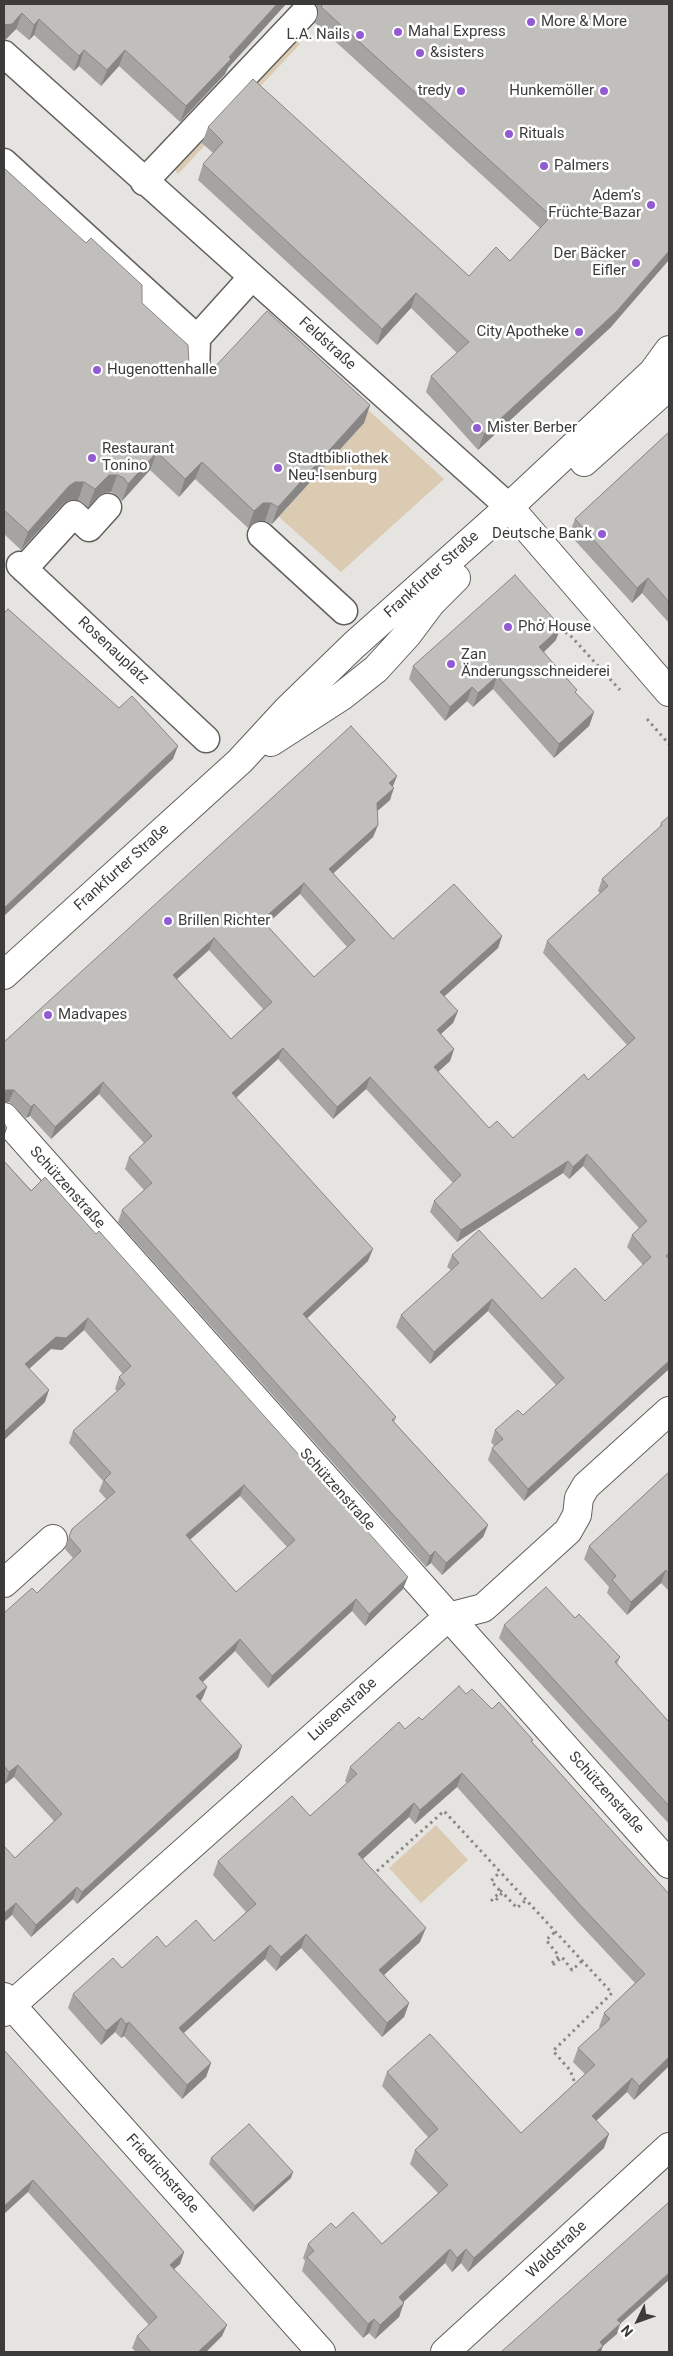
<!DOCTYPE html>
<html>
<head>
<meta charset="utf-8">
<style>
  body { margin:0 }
  #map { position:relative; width:673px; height:2356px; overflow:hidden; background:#e6e4e0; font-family:Roboto,sans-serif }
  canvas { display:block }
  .frame { position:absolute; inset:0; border:5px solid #3d3c3a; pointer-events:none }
  .north { position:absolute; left:613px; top:2296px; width:50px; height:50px; -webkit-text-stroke:4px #fff; paint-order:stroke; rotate:228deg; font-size:14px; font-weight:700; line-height:20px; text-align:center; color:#3d3c3a }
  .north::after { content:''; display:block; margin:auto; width:18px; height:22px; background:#3d3c3a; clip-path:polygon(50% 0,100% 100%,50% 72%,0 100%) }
</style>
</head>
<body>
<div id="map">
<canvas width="673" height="2356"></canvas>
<div class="frame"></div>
<div class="north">N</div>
</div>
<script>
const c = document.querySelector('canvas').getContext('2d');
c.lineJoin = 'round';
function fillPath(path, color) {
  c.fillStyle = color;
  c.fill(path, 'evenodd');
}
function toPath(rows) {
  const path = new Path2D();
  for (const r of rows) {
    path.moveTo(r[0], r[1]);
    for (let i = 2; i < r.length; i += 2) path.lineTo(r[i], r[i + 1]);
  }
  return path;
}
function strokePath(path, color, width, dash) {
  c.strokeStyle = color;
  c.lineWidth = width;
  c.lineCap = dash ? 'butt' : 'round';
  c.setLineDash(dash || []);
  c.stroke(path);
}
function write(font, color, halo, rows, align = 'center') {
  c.font = font + ' Roboto,sans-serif';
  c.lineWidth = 5;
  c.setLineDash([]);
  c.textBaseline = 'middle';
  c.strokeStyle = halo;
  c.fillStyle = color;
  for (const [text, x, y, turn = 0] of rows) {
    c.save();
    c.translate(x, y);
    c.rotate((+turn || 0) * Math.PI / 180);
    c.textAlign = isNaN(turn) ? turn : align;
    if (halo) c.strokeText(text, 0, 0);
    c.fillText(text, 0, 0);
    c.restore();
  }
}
fillPath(toPath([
  [291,35,300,44,178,174,174,169],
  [276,326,444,479,341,572,279,517,364,423],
  [436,1825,468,1860,421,1903,389,1868]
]), '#dacbb2');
const pedestrian = toPath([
  [4,54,509,507],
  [4,162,197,338],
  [144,182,304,13],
  [196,376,197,338,252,277],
  [261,535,344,611],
  [20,565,206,739],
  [24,569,74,514,89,528,108,507]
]);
const minor = toPath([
  [509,507,669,692],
  [4,1117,669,1864],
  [4,1583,53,1539],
  [4,1997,321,2352],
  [4,2012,448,1617,483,1608,491,1601,568,1531,577,1515,579,1498,586,1486,669,1411],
  [445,2352,669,2147]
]);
const secondary = toPath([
  [584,462,669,386],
  [271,742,342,696,376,669,407,635,431,603,456,578],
  [4,975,240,761,288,709,354,645,509,507,653,372,669,350]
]);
strokePath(pedestrian, '#62605d', 29);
strokePath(minor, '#62605d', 30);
strokePath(secondary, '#62605d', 30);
strokePath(toPath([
  [559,630,569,634,620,690],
  [647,719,669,744],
  [377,1871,444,1811,612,1993,553,2051,570,2070,576,2086],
  [496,1900,502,1893,491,1881,500,1872],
  [491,1901,501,1891,517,1908,526,1900],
  [552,1963,559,1956,546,1940,555,1932],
  [553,1965,562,1957,572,1970,582,1961]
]), '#8a8986', 3, [2.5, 4]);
strokePath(pedestrian, '#fff', 26);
strokePath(minor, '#fff', 28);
strokePath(secondary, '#fff', 28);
fillPath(toPath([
  [4,4,286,4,228,68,225,74,180,122,119,66,101,86,79,66,74,71,34,35,29,40,16,29,6,39],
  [315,4,669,4,611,327,478,450,426,392,431,376,457,353,411,308,377,345,198,180,203,164,213,153,202,143,208,127,469,276,510,261,540,228,315,23,318,14,318,9],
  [4,168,142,303,194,371,202,373,370,405,364,423,272,524,265,521,257,521,248,528,195,479,179,497,150,470,122,501,118,496,111,492,103,493,88,507,78,500,69,500,63,504,21,550,4,534],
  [669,432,669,623,642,593,632,603,569,534,575,519],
  [556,640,544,652,576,693,594,712,589,726,554,758,493,689,473,707,467,701,445,721,409,679,413,666],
  [397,776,393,786,390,800,377,811,378,825,373,837,333,873,393,939,502,936,498,948,444,996,458,1011,453,1023,441,1034,454,1049,450,1061,438,1072,489,1128,513,1138,588,1080,627,1045,543,953,547,941,600,893,598,891,602,879,659,829,661,823,669,816,669,1369,524,1501,488,1460,492,1448,494,1446,491,1442,495,1430,523,1415,556,1385,488,1311,430,1364,396,1327,401,1315,451,1270,447,1267,452,1255,542,1299,605,1301,643,1265,627,1247,632,1235,639,1228,583,1166,569,1179,563,1173,457,1242,430,1212,434,1201,453,1183,366,1089,333,1119,278,1059,236,1098,368,1261,307,1318,396,1417,394,1422,488,1525,483,1537,442,1575,431,1563,426,1567,118,1222,122,1210,144,1190,125,1169,129,1157,144,1143,99,1094,51,1139,30,1116,26,1118,9,1102,4,1042],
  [300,894,347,947,314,977,266,925],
  [209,950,263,1009,231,1039,177,979],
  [4,1161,403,1589,365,1626,352,1611,268,1688,235,1651,202,1683,207,1687,202,1699,200,1701,238,1758,77,1904,73,1899,31,1937,12,1915,15,1858,54,1821,14,1777,5,1784,4,1783,4,1613,37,1593,73,1558,65,1549,69,1537,106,1499,99,1491,103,1481,69,1443,73,1431,117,1391,115,1389,119,1377,123,1374,84,1330,62,1350,51,1349,29,1369,45,1402,4,1440],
  [240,1496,287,1547,236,1592,190,1540],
  [669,1472,669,1591,661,1583,627,1615,607,1593,609,1587,584,1559,589,1546],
  [575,1618,620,1657,617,1664,669,1722,669,1824,499,1638,504,1625],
  [466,1694,492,1709,533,1740,532,1742,669,1894,669,2066,634,2100,627,2092,596,2121,604,2148,468,2272,461,2263,452,2272,445,2263,403,2302,399,2317,375,2339,369,2333,363,2338,302,2271,305,2261,303,2258,308,2244,336,2228,382,2244,438,2193,410,2164,415,2150,428,2137,382,2086,387,2072,521,2133,585,2074,573,2062,578,2048,600,2028,599,2027,604,2013,635,1983,576,1920,457,1787,415,1824,409,1817,362,1859,420,1942,384,1975,409,2003,404,2017,382,2037,301,1948,276,1971,265,1959,183,2033,211,2063,206,2077,182,2099,124,2036,121,2038,115,2032,101,2045,68,2008,73,1994,122,1968,166,1947,214,1941,246,1912,213,1875,218,1861,310,1816,347,1783,345,1781,350,1767,405,1729],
  [4,2050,184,2252,180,2264,174,2269,222,2336,206,2352,136,2352,132,2348,137,2336,149,2325,28,2192],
  [211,2158,291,2178,253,2212,209,2164]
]), '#a6a4a2');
fillPath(toPath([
  [277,4,286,4,228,68,225,74,180,122,186,106],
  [22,13,16,29,6,39,4,40,4,25],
  [39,19,34,35,29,40,34,25],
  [84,50,79,66,74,71,79,56],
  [125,50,119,66,101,86,107,70],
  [669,251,669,260,611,327,478,450,484,434],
  [416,293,411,308,377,345,382,329],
  [370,405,364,423,272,524,278,507],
  [157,452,150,470,122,501,128,484],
  [202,462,195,479,179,497,185,479],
  [109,475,117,475,111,492,103,493,88,507,95,489],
  [75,482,84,482,78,500,69,500,63,504,21,550,28,532,69,486],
  [263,503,271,503,265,521,257,521,248,528,254,511],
  [648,578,642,593,632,603,637,588],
  [561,627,556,640,534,661,539,647],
  [497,676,493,689,473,707,478,693],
  [472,687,467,701,445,721,450,707],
  [594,712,589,726,554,758,559,744],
  [178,746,173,759,4,916,4,908],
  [397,776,392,788,389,783],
  [394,788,390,800,373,815,377,803],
  [378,825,373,837,325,881,329,869],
  [304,883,300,894,258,932,262,920],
  [502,936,498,948,436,1004,440,992],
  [214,938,209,950,168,987,173,975],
  [458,1011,453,1023,432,1042,437,1030],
  [283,1048,278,1059,228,1105,232,1093],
  [454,1049,450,1061,430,1079,434,1067],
  [370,1077,366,1089,333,1119,337,1107],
  [103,1082,99,1094,51,1139,55,1127],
  [6,1090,14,1090,9,1102,4,1102,4,1091],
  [34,1104,30,1116,26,1118,31,1107],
  [7,1128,4,1137,4,1131],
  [587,1154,583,1166,569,1179,573,1167],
  [568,1161,563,1173,457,1242,461,1230],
  [373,1249,368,1261,299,1326,303,1314],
  [492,1299,488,1311,430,1364,434,1352],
  [88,1318,84,1330,62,1350,51,1349,21,1376,25,1364,56,1337],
  [669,1361,669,1369,524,1501,528,1489],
  [49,1390,45,1402,4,1440,4,1432],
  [244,1485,240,1496,181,1547,186,1535],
  [488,1525,483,1537,442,1575,446,1563],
  [435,1551,431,1563,426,1567,430,1556],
  [666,1570,661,1583,627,1615,631,1602],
  [408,1577,403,1589,365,1626,369,1614],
  [356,1599,352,1611,268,1688,272,1676],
  [240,1639,235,1651,194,1690,199,1678],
  [207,1687,202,1699,192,1708,196,1696],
  [242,1746,238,1758,77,1904,82,1892],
  [18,1765,14,1777,5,1784,9,1772],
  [462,1773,457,1787,415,1824,420,1810],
  [414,1803,409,1817,353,1868,358,1854],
  [77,1887,73,1899,31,1937,36,1925],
  [16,1903,12,1915,4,1922,4,1913],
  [426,1928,420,1942,374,1984,379,1970],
  [306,1934,301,1948,276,1971,281,1957],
  [270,1945,265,1959,174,2042,179,2028],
  [409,2003,404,2017,382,2037,387,2023],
  [121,2018,115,2032,101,2045,106,2031],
  [129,2022,124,2036,121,2038,126,2024],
  [669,2057,669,2066,634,2100,639,2086],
  [211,2063,206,2077,182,2099,187,2085],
  [632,2078,627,2092,586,2130,592,2116],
  [609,2134,604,2148,468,2272,474,2258],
  [293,2172,291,2178,253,2212,255,2206],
  [33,2180,28,2192,4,2214,4,2206],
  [450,2249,445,2263,394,2311,399,2297],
  [466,2249,461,2263,452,2272,457,2258],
  [184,2252,180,2264,166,2276,170,2265],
  [669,2273,669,2280,620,2324,617,2334,603,2346,601,2352,596,2352,600,2342,617,2320],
  [404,2303,399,2317,375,2339,380,2325],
  [374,2319,369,2333,363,2338,368,2324],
  [227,2325,222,2336,206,2352,198,2352]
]), '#878684');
const building = toPath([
  [4,4,277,4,229,57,231,59,186,106,125,50,107,70,84,50,79,56,39,19,34,25,22,13,12,24,4,25,4,4],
  [323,4,669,4,669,251,617,311,484,434,431,376,469,342,416,293,382,329,203,164,223,142,208,127,253,79,469,276,496,247,510,261,551,216,321,7,323,4],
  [4,168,86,243,91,238,142,285,142,303,188,345,189,365,194,371,202,373,213,369,267,311,370,405,278,507,271,503,263,503,254,511,202,462,185,479,157,452,128,484,124,478,117,475,109,475,95,489,84,482,75,482,69,486,28,532,4,510,4,168],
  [669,432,669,602,648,578,637,588,575,519,669,432],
  [515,575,561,627,539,647,577,690,575,692,594,712,559,744,497,676,478,693,472,687,450,707,413,666,515,575],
  [8,609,119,708,132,696,178,746,4,908,4,613,8,609],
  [351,726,397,776,389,783,394,788,377,803,378,825,329,869,393,939,454,884,502,936,440,992,458,1011,437,1030,454,1049,434,1067,489,1128,497,1121,513,1138,584,1074,588,1080,635,1038,547,941,608,886,602,879,662,825,661,823,669,816,669,1253,666,1256,669,1259,669,1361,528,1489,492,1448,503,1439,495,1430,518,1410,523,1415,564,1378,492,1299,434,1352,401,1315,459,1263,452,1255,479,1230,542,1299,575,1268,605,1301,651,1257,632,1235,647,1221,587,1154,573,1167,568,1161,461,1230,434,1201,461,1175,370,1077,337,1107,283,1048,232,1093,373,1249,303,1314,396,1417,392,1420,488,1525,446,1563,435,1551,430,1556,122,1210,152,1183,129,1157,152,1136,103,1082,55,1127,34,1104,31,1107,14,1090,6,1090,4,1091,4,1042,351,726],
  [304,883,355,940,314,977,262,920,304,883],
  [214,938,272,1002,231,1039,173,975,214,938],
  [4,1123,7,1128,4,1131,4,1123],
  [4,1161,31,1191,45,1177,96,1234,99,1231,408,1577,369,1614,356,1599,272,1676,240,1639,199,1678,207,1687,196,1696,242,1746,82,1892,77,1887,36,1925,16,1903,4,1913,4,1846,15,1858,62,1814,18,1765,9,1772,4,1766,4,1613,32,1588,37,1593,81,1551,69,1537,72,1529,115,1492,104,1480,111,1473,73,1431,125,1384,119,1377,131,1366,88,1318,66,1338,56,1337,25,1364,49,1390,4,1432,4,1161],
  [244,1485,295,1540,236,1592,186,1535,244,1485],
  [669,1472,669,1573,666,1570,631,1602,612,1580,616,1576,589,1546,669,1472],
  [546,1587,575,1618,579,1614,620,1657,615,1662,669,1722,669,1806,504,1625,546,1587],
  [459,1686,466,1694,472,1689,492,1709,499,1702,533,1740,531,1741,669,1894,669,2057,639,2086,632,2078,592,2116,609,2134,474,2258,466,2249,457,2258,450,2249,399,2297,404,2303,380,2325,374,2319,368,2324,307,2257,314,2251,308,2244,331,2223,336,2228,353,2212,382,2244,448,2185,415,2150,438,2129,387,2072,430,2034,521,2133,595,2065,578,2048,610,2019,604,2013,645,1974,581,1906,462,1773,420,1810,414,1803,358,1854,426,1928,379,1970,409,2003,387,2023,306,1934,281,1957,270,1945,179,2028,211,2063,187,2085,129,2022,126,2024,121,2018,106,2031,73,1994,113,1958,122,1968,157,1936,166,1947,196,1920,214,1941,256,1904,218,1861,292,1796,310,1816,357,1774,350,1767,399,1722,405,1729,419,1717,422,1720,459,1686],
  [4,2050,184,2252,170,2265,227,2325,198,2352,151,2352,137,2336,157,2317,33,2180,4,2206,4,2050],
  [249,2124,293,2172,255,2206,211,2158,249,2124],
  [668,2203,669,2205,669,2273,617,2320,621,2323,600,2342,603,2346,596,2352,501,2352,668,2203]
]);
fillPath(building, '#c1bfbc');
strokePath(building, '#878684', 1);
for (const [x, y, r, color] of [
  [531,22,5,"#925bd3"],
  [398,32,5,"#925bd3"],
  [360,35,5,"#925bd3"],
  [420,53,5,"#925bd3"],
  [461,91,5,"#925bd3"],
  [604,91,5,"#925bd3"],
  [509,134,5,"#925bd3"],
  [544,166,5,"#925bd3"],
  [651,205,5,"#925bd3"],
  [636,263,5,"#925bd3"],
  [579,332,5,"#925bd3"],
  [97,370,5,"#925bd3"],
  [477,428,5,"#925bd3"],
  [92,458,5,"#925bd3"],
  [278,468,5,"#925bd3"],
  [602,534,5,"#925bd3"],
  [508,627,5,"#925bd3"],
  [451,664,5,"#925bd3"],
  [168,921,5,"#925bd3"],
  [48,1015,5,"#925bd3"]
]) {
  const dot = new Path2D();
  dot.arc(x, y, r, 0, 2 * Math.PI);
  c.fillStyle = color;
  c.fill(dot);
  strokePath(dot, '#fff', 2);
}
write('15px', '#3d3c3a', '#fff', [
  ["More & More",541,22],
  ["Mahal Express",408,32],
  ["L.A. Nails",350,35,"right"],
  ["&sisters",430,53],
  ["tredy",451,91,"right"],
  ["Hunkemöller",594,91,"right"],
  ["Rituals",519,134],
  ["Palmers",554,166],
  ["Adem’s",641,196,"right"],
  ["Früchte-Bazar",641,213,"right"],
  ["Der Bäcker",626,254,"right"],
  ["Eifler",626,271,"right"],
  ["City Apotheke",569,332,"right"],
  ["Hugenottenhalle",107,370],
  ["Mister Berber",487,428],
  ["Restaurant",102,449],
  ["Tonino",102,466],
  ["Stadtbibliothek",288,459],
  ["Neu-Isenburg",288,476],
  ["Deutsche Bank",592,534,"right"],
  ["Phở House",518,627],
  ["Zan",461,655],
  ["Änderungsschneiderei",461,672],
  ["Brillen Richter",178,921],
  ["Madvapes",58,1015]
], 'left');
write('15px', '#3d3c3a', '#fff', [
  ["Feldstraße",327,344,42],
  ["Frankfurter Straße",432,575,-42],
  ["Rosenauplatz",113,651,43],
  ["Frankfurter Straße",122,868,-42],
  ["Schützenstraße",67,1188,48],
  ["Schützenstraße",337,1490,48],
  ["Luisenstraße",343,1710,-42],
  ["Schützenstraße",606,1793,48],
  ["Friedrichstraße",162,2174,48],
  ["Waldstraße",557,2250,-43]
]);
</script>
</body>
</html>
